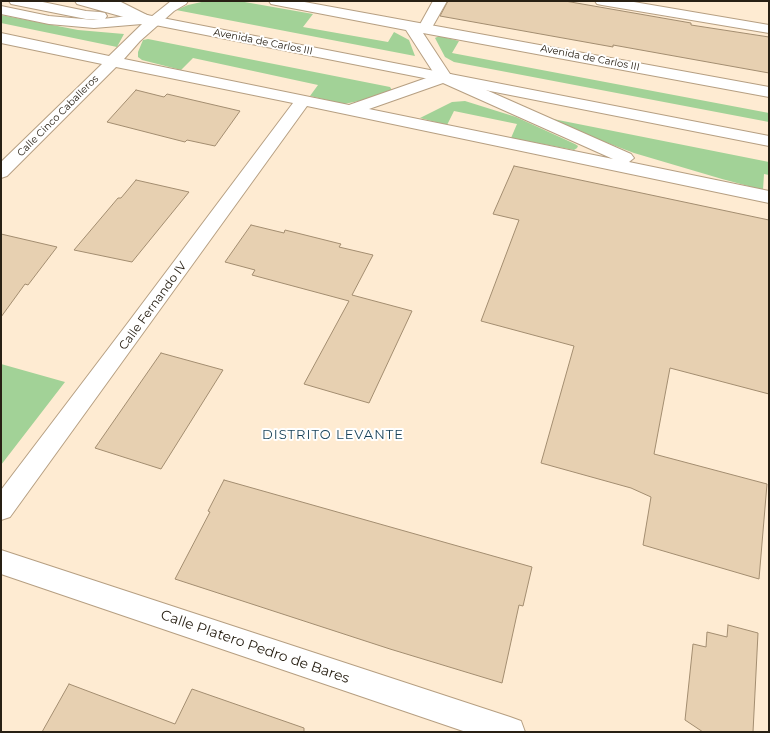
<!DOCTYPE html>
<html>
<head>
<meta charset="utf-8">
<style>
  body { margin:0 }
  #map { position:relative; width:770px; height:733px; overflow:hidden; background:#feebd2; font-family:Montserrat,sans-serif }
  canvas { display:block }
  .frame { position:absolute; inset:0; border:2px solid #282014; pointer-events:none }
</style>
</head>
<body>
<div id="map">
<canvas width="770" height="733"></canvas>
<div class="frame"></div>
</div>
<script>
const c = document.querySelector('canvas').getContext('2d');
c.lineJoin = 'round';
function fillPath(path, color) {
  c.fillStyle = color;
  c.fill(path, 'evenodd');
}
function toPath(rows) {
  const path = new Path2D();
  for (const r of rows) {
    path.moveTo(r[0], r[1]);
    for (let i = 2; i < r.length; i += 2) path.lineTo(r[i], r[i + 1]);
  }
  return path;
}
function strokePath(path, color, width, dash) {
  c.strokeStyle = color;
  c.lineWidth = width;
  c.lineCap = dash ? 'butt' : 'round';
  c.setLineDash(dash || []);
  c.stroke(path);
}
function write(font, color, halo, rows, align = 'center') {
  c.font = font + ' Montserrat,sans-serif';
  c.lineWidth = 4;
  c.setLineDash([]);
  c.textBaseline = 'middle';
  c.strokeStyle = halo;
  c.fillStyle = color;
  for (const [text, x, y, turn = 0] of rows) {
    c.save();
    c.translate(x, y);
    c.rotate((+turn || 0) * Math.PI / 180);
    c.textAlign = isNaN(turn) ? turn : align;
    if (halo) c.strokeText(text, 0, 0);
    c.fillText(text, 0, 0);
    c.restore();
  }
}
fillPath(toPath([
  [206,1,239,1,313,14,303,27,388,42,394,32,409,40,415,56,176,10,188,5],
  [1,15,78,30,124,34,117,47,1,23],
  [439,36,459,41,452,53,769,113,769,122,454,62,445,57,435,38],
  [148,39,390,87,392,90,369,99,344,104,310,96,318,85,193,58,181,70,142,60,138,57,138,52,143,40],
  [465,101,516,117,575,144,578,146,577,148,574,150,511,138,517,124,454,111,447,125,420,118,452,102],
  [553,119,769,162,769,175,764,174,763,190,722,179,634,153,597,139],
  [1,364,65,382,1,465]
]), '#a2d297');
const building = toPath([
  [448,1,565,1,691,23,691,25,769,37,769,73,613,45,613,47,440,16,448,1],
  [136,90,164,97,167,94,240,111,215,146,187,140,185,142,107,122,136,90],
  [514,166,769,220,769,394,670,368,654,454,767,484,759,579,643,545,651,497,631,488,541,463,574,346,481,321,519,220,493,214,514,166],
  [136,180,189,192,132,262,74,250,118,198,121,198,136,180],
  [251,225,284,233,285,230,341,244,339,247,373,255,352,295,412,311,369,403,304,384,349,301,252,275,255,270,225,262,251,225],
  [1,234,57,247,28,285,25,284,1,317,1,234],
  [161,353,223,370,161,469,95,448,161,353],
  [224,480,532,567,523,606,519,605,502,683,390,649,175,579,210,512,208,511,224,480],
  [728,625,758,633,753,732,703,732,685,720,693,644,706,647,707,632,727,637,728,625],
  [69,684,175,724,192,689,304,728,304,732,42,732,69,684]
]);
fillPath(building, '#e7d0b1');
strokePath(building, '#a38d70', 1);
const minor = toPath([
  [433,1,447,1,430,31,425,32,420,31,418,28,433,1],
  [595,1,628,1,769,25,769,33,602,5,597,4,595,1],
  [1,550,510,717,521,721,525,732,466,732,1,574,1,550]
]);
const tertiary = toPath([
  [101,1,119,1,151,17,171,1,188,1,186,4,174,11,140,41,124,59,349,105,435,75,406,30,276,5,271,4,269,1,299,1,769,87,769,97,423,33,450,74,631,154,634,158,629,162,769,191,769,203,307,106,10,517,1,520,1,490,127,324,293,103,116,67,7,176,1,178,1,162,102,64,1,43,1,33,109,56,142,24,94,28,49,24,1,14,1,6,49,16,94,20,128,16,103,4,101,1],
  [443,83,613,159,369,109,443,83]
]);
const primary = toPath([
  [9,1,38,1,86,11,100,12,105,13,107,16,105,19,100,20,86,19,11,4,9,1],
  [75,1,98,1,147,15,769,136,769,146,145,23,77,4,75,1]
]);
strokePath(minor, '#b69f82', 2);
strokePath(tertiary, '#b69f82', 2);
strokePath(primary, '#b69f82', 2);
fillPath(minor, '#fff');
fillPath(tertiary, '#fff');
fillPath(primary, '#fff');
write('10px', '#282014', '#fff', [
  ["Avenida de Carlos III",263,42,11],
  ["Avenida de Carlos III",590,58,11],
  ["Calle Cinco Caballeros",58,116,-45]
]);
write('12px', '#282014', '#fff', [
  ["Calle Fernando IV",153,306,-54]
]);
c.letterSpacing = '1px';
write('13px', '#153f56', '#fff', [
  ["DISTRITO LEVANTE",333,435]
]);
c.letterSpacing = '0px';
write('14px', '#282014', '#fff', [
  ["Calle Platero Pedro de Bares",255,647,19]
]);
</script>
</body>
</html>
